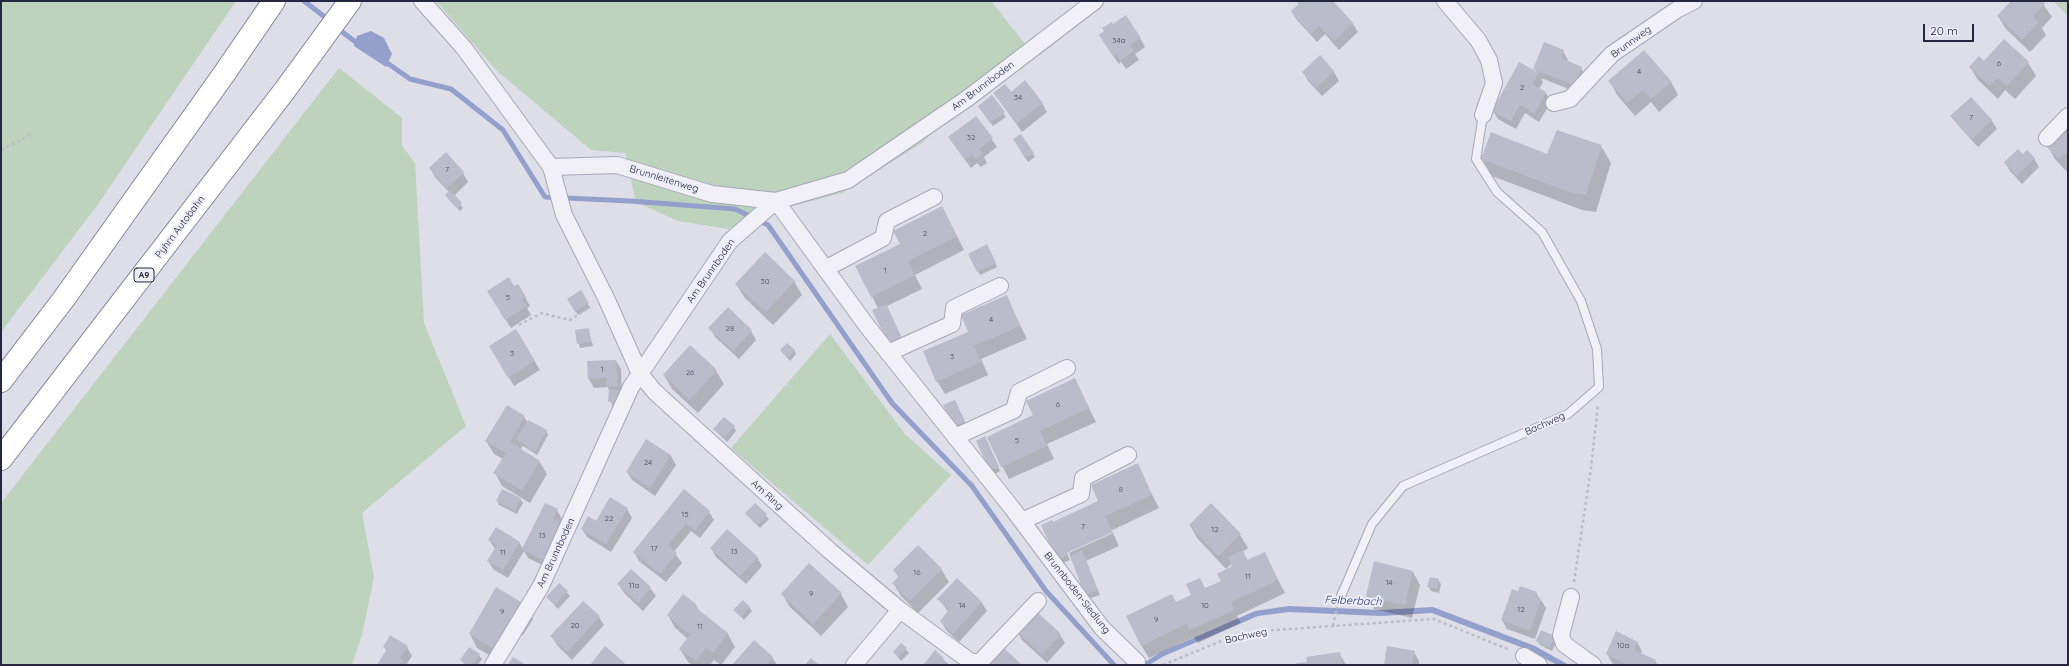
<!DOCTYPE html>
<html>
<head>
<meta charset="utf-8">
<style>
  body { margin:0 }
  #map { position:relative; width:2069px; height:666px; overflow:hidden; background:#dddee8; font-family:Quicksand,sans-serif }
  canvas { display:block }
  .frame { position:absolute; inset:0; border:2px solid #252740; pointer-events:none }
  .scale { position:absolute; left:1923px; top:24px; width:51px; height:18px; box-sizing:border-box; border:2px solid #252740; border-top:0; padding-left:5px; font-size:12px; line-height:14px; white-space:nowrap; color:#252740; -webkit-text-stroke:3px #eceef6; paint-order:stroke }
</style>
</head>
<body>
<div id="map">
<canvas width="2069" height="666"></canvas>
<div class="frame"></div>
<div class="scale">20 m</div>
</div>
<script>
const c = document.querySelector('canvas').getContext('2d');
c.lineJoin = 'round';
function fillPath(path, color) {
  c.fillStyle = color;
  c.fill(path, 'evenodd');
}
function toPath(rows) {
  const path = new Path2D();
  for (const r of rows) {
    path.moveTo(r[0], r[1]);
    for (let i = 2; i < r.length; i += 2) path.lineTo(r[i], r[i + 1]);
  }
  return path;
}
function strokePath(path, color, width, dash) {
  c.strokeStyle = color;
  c.lineWidth = width;
  c.lineCap = dash ? 'butt' : 'round';
  c.setLineDash(dash || []);
  c.stroke(path);
}
function write(font, color, halo, rows, align = 'center') {
  c.font = font + ' Quicksand,sans-serif';
  c.lineWidth = 4;
  c.setLineDash([]);
  c.textBaseline = 'middle';
  c.strokeStyle = halo;
  c.fillStyle = color;
  for (const [text, x, y, turn = 0] of rows) {
    c.save();
    c.translate(x, y);
    c.rotate((+turn || 0) * Math.PI / 180);
    c.textAlign = isNaN(turn) ? turn : align;
    if (halo) c.strokeText(text, 0, 0);
    c.fillText(text, 0, 0);
    c.restore();
  }
}
fillPath(toPath([
  [1,1,236,1,96,207,1,332],
  [436,1,991,1,1025,44,922,143,842,193,777,210,728,229,678,221,636,202,625,153,591,150,496,70],
  [2053,1,2068,1,2068,16],
  [339,68,402,118,402,146,415,163,424,323,466,426,362,513,374,577,362,635,352,665,1,665,1,503],
  [830,334,905,434,951,475,868,565,731,448]
]), '#bdd3be');
fillPath(toPath([
  [371,31,384,38,392,54,386,67,354,46,357,36],
  [1289,606,1381,610,1433,607,1535,646,1569,665,1557,665,1531,651,1432,613,1381,616,1289,612,1258,616,1164,656,1149,665,1140,665,1161,652,1255,611]
]), '#949fcc');
fillPath(toPath([
  [1297,1,1332,1,1353,24,1358,32,1339,50,1325,34,1317,42,1297,20,1292,12,1299,5],
  [2013,1,2041,1,2052,17,2042,28,2046,35,2030,52,2006,29,1998,16],
  [1113,25,1140,38,1145,47,1135,54,1139,60,1126,69,1121,62,1119,64,1105,44],
  [1563,51,1568,60,1567,62,1581,68,1586,76,1579,93,1541,78,1543,82,1539,89,1546,93,1551,102,1539,122,1525,113,1516,129,1498,119,1493,111,1537,73,1535,69],
  [1320,57,1334,72,1339,81,1322,96,1308,81,1303,72],
  [2028,63,2036,76,2015,99,2005,90,1998,99,1978,80,1970,67],
  [1610,81,1671,82,1678,95,1659,112,1651,102,1635,116,1617,95],
  [994,93,1011,93,1042,103,1047,112,1022,132],
  [992,97,1006,117,993,126,981,110],
  [1971,98,1992,121,1997,129,1978,147,1957,124,1952,116],
  [976,117,997,147,984,157,987,163,981,167,977,163,971,168,955,146],
  [2068,133,2068,171,2067,172,2055,159,2048,146],
  [1016,143,1033,153,1035,157,1028,162],
  [1601,146,1611,163,1596,212,1582,210,1492,176,1482,158,1548,155],
  [446,154,463,173,468,182,454,196,463,208,460,211,448,199,446,195,449,192,435,177,430,168],
  [2023,155,2034,158,2039,167,2022,184,2010,171,2005,163],
  [942,207,964,250,915,275,922,289,887,306,904,343,878,308,857,267,901,244],
  [989,250,997,267,980,275,978,271],
  [794,281,802,295,773,325,744,297,736,284],
  [581,292,590,308,578,315,568,299],
  [1006,296,1027,339,981,359,988,375,945,394,937,381],
  [525,297,530,306,527,308,531,315,511,328,493,300],
  [728,309,751,331,756,340,739,359,715,337,710,328],
  [588,329,593,346,580,348,576,331],
  [516,330,540,370,514,386,490,346],
  [690,347,716,371,724,384,698,413,672,389,664,375],
  [794,350,796,354,790,361,781,351],
  [616,361,621,369,622,395,619,406,612,406,608,387,594,388,589,379,588,362],
  [1075,380,1096,422,1047,444,1054,459,1009,479,1002,466],
  [957,405,966,425,956,430],
  [507,407,524,417,528,423,546,431,548,435,537,455,523,446,520,450,539,461,547,474,530,503,502,486,495,473,503,459,494,454,486,441],
  [734,427,736,431,727,442,714,429],
  [647,440,671,456,676,465,655,496,632,480,627,472],
  [987,441,1000,471,993,475],
  [1137,465,1159,508,1068,551,1100,502],
  [684,491,709,512,714,520,700,538,691,531,674,552,682,563,666,582,639,561,634,552],
  [520,499,523,503,517,514,499,505,497,501],
  [755,504,769,519,760,528,746,514],
  [1211,505,1240,535,1248,548,1243,552,1248,561,1264,553,1285,593,1237,616,1241,623,1198,643,1194,637,1149,658,1141,645,1176,603,1222,581,1234,567,1232,563,1226,569,1197,538,1190,525],
  [627,509,632,518,611,552,587,537,582,529],
  [557,510,562,519,548,568,528,558,524,551,508,578,494,570,488,561,495,549,489,540,519,542,523,549],
  [1054,526,1070,560,1060,564],
  [1113,533,1119,546,1086,561,1100,595,1088,599,1069,553],
  [711,548,757,557,762,566,746,584,716,557],
  [941,569,949,582,918,613,901,596,893,583,899,578,894,570],
  [1413,572,1420,585,1412,618,1374,609,1367,596],
  [957,579,982,603,987,611,959,642,946,630,941,621,949,613,939,599],
  [1438,580,1441,584,1439,593,1431,591,1429,587],
  [559,584,570,596,558,609,547,597],
  [619,585,650,588,656,596,643,611,624,593],
  [496,588,525,605,533,619,523,635,519,632,501,662,477,648,470,634],
  [1518,592,1536,593,1546,608,1535,639,1507,629,1502,620],
  [782,594,841,594,848,607,821,636,790,607],
  [696,606,700,612,728,634,735,647,721,665,714,660,710,665,692,665,688,662,680,649,688,639,675,628,668,615],
  [749,607,752,611,744,620,735,610],
  [599,617,604,625,572,660,557,645,552,637],
  [1017,631,1060,635,1065,643,1047,663,1022,640],
  [1555,637,1557,641,1552,651,1540,645,1537,641],
  [1637,642,1642,651,1641,654,1655,661,1658,665,1616,665,1612,663,1607,654],
  [901,644,909,653,901,661,894,652],
  [384,647,407,647,412,656,406,665,378,665,387,651],
  [469,648,479,655,482,659,478,665,465,665,461,660],
  [1414,652,1419,661,1419,665,1385,665],
  [1339,653,1346,665,1298,665,1308,663],
  [772,657,777,665,733,665]
]), '#0003');
strokePath(toPath([
  [304,1,330,21],
  [337,28,361,46],
  [383,60,410,79,451,89,503,130,545,197,630,201,735,209,768,225,892,403,972,486,1046,591,1114,665]
]), '#949fcc', 5);
fillPath(toPath([
  [1296,1,1333,1,1353,23,1334,41,1319,26,1311,34,1291,11,1299,4],
  [2011,1,2043,1,2045,4,2033,16,2039,22,2022,40,1997,16],
  [1126,15,1141,38,1130,45,1134,51,1120,61,1116,54,1113,56,1099,35,1104,31,1102,28,1112,22,1113,24],
  [2004,39,2029,62,2007,86,1997,78,1990,86,1969,67,1979,56,1984,61],
  [1544,42,1564,50,1561,58,1582,67,1574,85,1533,69],
  [1644,50,1672,82,1651,99,1643,90,1627,103,1608,81],
  [1320,55,1334,71,1316,88,1302,72],
  [1519,62,1539,73,1532,84,1546,92,1534,114,1520,105,1511,121,1492,111],
  [1025,80,1043,103,1017,123,993,93,1005,84,1011,92],
  [992,95,1005,112,990,123,978,106],
  [1971,97,1992,120,1972,139,1950,116],
  [976,116,993,138,979,149,983,154,975,159,972,155,965,160,948,137],
  [2064,128,2068,132,2068,154,2066,153,2059,159,2046,146],
  [1557,130,1602,145,1586,195,1572,193,1481,159,1491,132,1547,154],
  [1021,134,1034,153,1025,158,1013,139],
  [2018,149,2023,154,2027,150,2035,158,2017,176,2004,162],
  [446,152,464,172,447,188,429,168],
  [450,190,462,203,457,208,445,195],
  [942,206,957,236,908,261,915,275,871,297,855,266,900,244,893,231],
  [987,244,996,263,977,272,968,254],
  [765,252,795,281,766,312,735,284],
  [509,277,514,286,518,284,526,297,522,299,527,306,505,320,487,291],
  [581,290,589,303,575,312,567,299],
  [1007,295,1020,326,974,346,981,362,936,382,923,351,968,332,961,315],
  [886,304,902,339,889,345,872,310],
  [728,307,752,330,733,351,708,328],
  [589,328,591,342,577,344,575,330],
  [516,329,535,361,508,378,489,346],
  [787,343,795,350,788,358,780,350],
  [690,345,717,370,690,400,663,375],
  [616,360,618,386,607,387,606,378,588,379,587,361],
  [1075,378,1089,408,1040,431,1047,446,1001,467,987,437,1033,415,1026,401],
  [609,389,618,390,617,402,608,402],
  [955,400,965,421,953,427,943,405],
  [507,405,525,416,510,442,540,461,522,490,493,473,506,453,485,441],
  [724,417,735,426,724,438,713,429],
  [528,420,547,430,535,452,516,439],
  [985,436,999,467,990,472,976,441],
  [646,439,671,455,650,488,626,472],
  [1138,463,1152,495,1105,516,1113,532,1067,553,1068,555,1057,560,1041,525,1052,520,1053,522,1098,501,1091,485],
  [502,489,521,498,515,511,496,501],
  [684,489,710,511,695,530,686,523,668,545,677,553,660,574,633,552],
  [610,497,628,508,606,544,581,529,588,516,596,521],
  [545,503,558,509,553,519,562,523,543,560,522,549],
  [755,503,767,514,758,525,745,513],
  [1211,503,1241,534,1218,556,1189,525],
  [496,527,520,542,503,570,487,561,497,545,488,540],
  [727,529,758,557,740,576,710,548],
  [918,545,942,569,910,601,892,583,899,576,893,570],
  [1082,550,1098,590,1085,595,1070,556],
  [1243,550,1247,560,1265,552,1278,580,1231,602,1234,610,1190,630,1186,624,1141,646,1126,616,1172,594,1176,602,1191,595,1186,584,1200,578,1205,588,1221,581,1217,574,1232,566,1228,557],
  [1374,561,1413,571,1405,605,1366,596],
  [809,563,842,593,813,624,781,594],
  [631,569,651,587,638,603,617,584],
  [1430,577,1439,579,1437,589,1427,587],
  [957,578,982,602,953,634,940,621,949,610,937,599],
  [559,583,568,591,555,605,546,597],
  [1520,586,1537,592,1535,596,1541,599,1530,631,1501,620,1512,589,1518,591],
  [496,587,526,605,516,622,511,620,494,649,469,634],
  [683,594,697,605,695,607,728,633,713,653,706,648,696,661,679,649,690,635,667,615],
  [743,600,750,607,741,617,733,610],
  [583,601,600,616,567,652,550,636],
  [1035,610,1061,634,1042,655,1016,631],
  [1541,630,1555,636,1550,648,1536,641],
  [1616,631,1638,642,1634,650,1656,660,1654,665,1627,665,1606,654],
  [390,635,408,646,400,658,403,660,399,665,377,665,387,649,383,647],
  [754,640,773,657,766,665,732,665],
  [901,643,907,648,899,657,893,652],
  [605,646,625,663,623,665,590,665],
  [1002,646,1022,665,984,665],
  [1387,646,1415,651,1412,665,1384,665],
  [469,647,480,654,473,665,468,665,460,660],
  [935,650,944,658,943,659,950,665,923,665],
  [1340,652,1342,665,1297,665,1296,663,1307,662,1306,657],
  [513,657,526,665,508,665],
  [811,658,819,665,805,665]
]), '#babbcb');
const service = toPath([
  [1341,596,1372,524,1403,486,1568,414,1599,387,1597,349,1581,301,1542,232,1497,192,1476,159,1483,115]
]);
const minor = toPath([
  [422,1,464,48,551,167],
  [1445,1,1478,40,1489,60,1494,83,1483,115],
  [1554,103,1570,99,1612,54,1678,9,1694,1],
  [2047,138,2068,116],
  [825,269,883,238,887,221,934,197],
  [888,353,952,324,954,308,1000,286],
  [955,437,1014,410,1019,392,1067,368],
  [1022,521,1081,494,1083,478,1128,455],
  [1571,597,1561,635,1564,644,1593,665],
  [1038,601,980,662,971,662,900,610,830,551,655,392,640,374,606,298,564,215,551,167,617,165,712,194,776,201,867,326,1012,508,1102,628,1137,662],
  [1524,656,1539,665],
  [493,665,541,586,631,387,730,241,776,201,848,180,968,98,1095,1],
  [854,665,900,610]
]);
const motorway = toPath([
  [1,381,63,300,224,74,274,1],
  [1,459,285,90,350,1]
]);
strokePath(service, '#a6a7b6', 10);
strokePath(minor, '#a6a7b6', 18);
strokePath(motorway, '#8386a0', 24);
strokePath(toPath([
  [1,150,32,134],
  [519,325,542,313,570,320,590,307],
  [1574,582,1591,468,1598,405],
  [1333,626,1337,607],
  [1163,665,1226,639,1261,631,1434,619,1510,650]
]), '#bbbcc7', 2.5, [3, 3]);
strokePath(service, '#f0f0f6', 8);
strokePath(minor, '#f0f0f6', 16);
strokePath(motorway, '#fff', 22);
write('8px', '#4a4c63', null, [
  ["34a",1119,41],
  ["6",1999,64],
  ["4",1639,72],
  ["2",1522,88],
  ["34",1018,98],
  ["7",1971,118],
  ["32",971,138],
  ["7",447,170],
  ["2",925,234],
  ["1",885,271],
  ["30",765,282],
  ["5",508,298],
  ["4",991,320],
  ["28",730,329],
  ["3",512,354],
  ["3",952,357],
  ["1",602,370],
  ["26",690,373],
  ["6",1058,405],
  ["5",1017,441],
  ["24",648,463],
  ["8",1121,490],
  ["15",685,515],
  ["22",609,519],
  ["7",1083,527],
  ["12",1215,530],
  ["13",542,536],
  ["17",654,549],
  ["13",734,552],
  ["11",503,553],
  ["16",917,573],
  ["11",1248,577],
  ["14",1389,583],
  ["11a",634,586],
  ["9",811,594],
  ["14",962,606],
  ["10",1205,606],
  ["12",1521,610],
  ["9",502,612],
  ["9",1156,620],
  ["20",575,626],
  ["11",700,627],
  ["10a",1623,646]
]);
for (const [x, y, w] of [
  [144,275,20]
]) {
  const box = new Path2D();
  box.roundRect(x - w / 2, y - 7, w, 14, 3);
  c.fillStyle = '#eceef6';
  c.fill(box);
  strokePath(box, '#252740', 1);
}
write('bold 9px', '#252740', null, [
  ["A9",144,275]
]);
write('10px', '#252740', '#eceef6', [
  ["Brunnweg",1631,42,-36],
  ["Am Brunnboden",983,86,-37],
  ["Brunnleitenweg",664,179,17],
  ["Pyhrn Autobahn",180,227,-53],
  ["Am Brunnboden",711,271,-55],
  ["Bachweg",1545,424,-24],
  ["Am Ring",767,495,42],
  ["Am Brunnboden",556,553,-65],
  ["Brunnboden-Siedlung",1077,593,52],
  ["Bachweg",1246,636,-12]
]);
write('italic 11px', '#2c3877', '#eceef6', [
  ["Felberbach",1353,601,2]
]);
</script>
</body>
</html>
